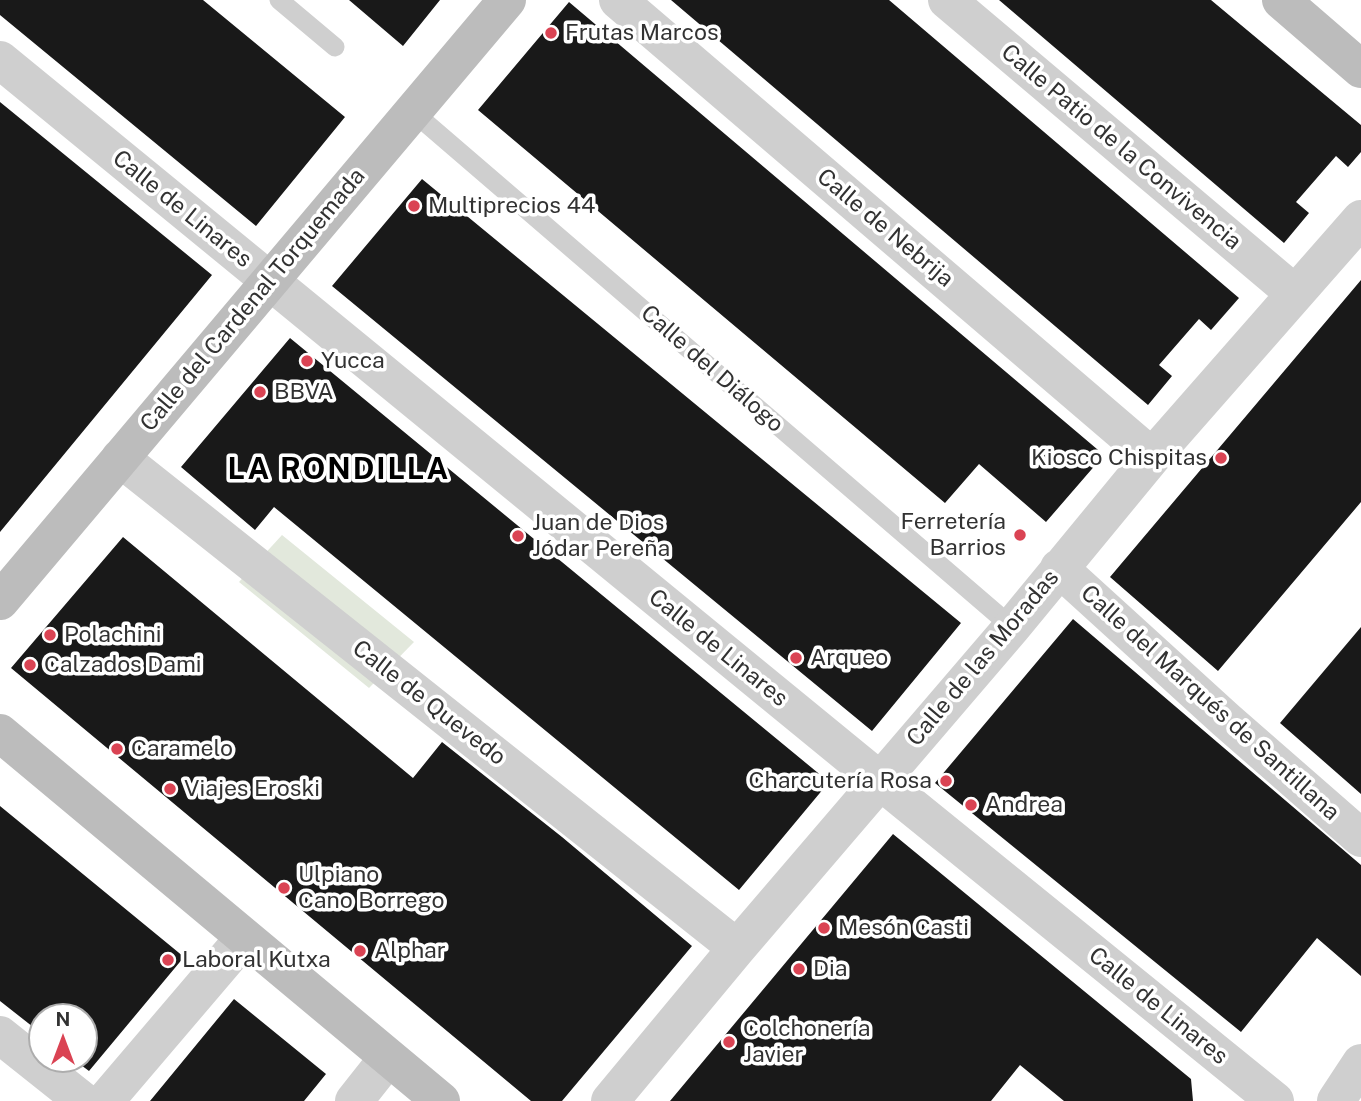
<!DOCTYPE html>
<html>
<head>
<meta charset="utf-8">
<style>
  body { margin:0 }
  #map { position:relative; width:1361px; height:1101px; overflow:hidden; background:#fff; font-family:"Public Sans",sans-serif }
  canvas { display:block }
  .north { position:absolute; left:28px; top:1003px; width:70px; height:70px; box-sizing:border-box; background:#fff; border:2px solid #adadad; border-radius:50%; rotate:0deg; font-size:19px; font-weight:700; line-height:28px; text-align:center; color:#323232 }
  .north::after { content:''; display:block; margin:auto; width:24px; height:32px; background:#da4353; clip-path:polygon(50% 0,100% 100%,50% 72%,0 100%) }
</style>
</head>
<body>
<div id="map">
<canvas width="1361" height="1101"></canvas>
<div class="north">N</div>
</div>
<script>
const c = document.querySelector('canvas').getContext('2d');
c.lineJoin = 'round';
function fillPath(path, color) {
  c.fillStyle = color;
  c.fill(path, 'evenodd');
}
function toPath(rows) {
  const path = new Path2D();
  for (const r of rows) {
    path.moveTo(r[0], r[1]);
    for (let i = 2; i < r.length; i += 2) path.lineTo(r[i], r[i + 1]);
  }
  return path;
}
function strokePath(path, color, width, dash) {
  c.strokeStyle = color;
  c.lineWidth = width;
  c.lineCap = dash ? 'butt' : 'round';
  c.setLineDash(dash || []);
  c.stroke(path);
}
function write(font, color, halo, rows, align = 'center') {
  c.font = font + ' "Public Sans",sans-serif';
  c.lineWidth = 7;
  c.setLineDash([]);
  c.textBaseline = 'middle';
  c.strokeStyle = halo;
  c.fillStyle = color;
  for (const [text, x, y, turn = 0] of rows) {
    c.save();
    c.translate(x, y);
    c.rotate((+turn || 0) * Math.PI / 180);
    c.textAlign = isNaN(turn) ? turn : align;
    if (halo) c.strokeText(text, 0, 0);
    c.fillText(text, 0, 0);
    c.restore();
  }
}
fillPath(toPath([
  [282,535,414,642,369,688,239,582]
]), '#e2e8dc');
fillPath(toPath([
  [0,0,203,0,345,117,256,226,0,15],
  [349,0,440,0,403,46],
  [671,0,889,0,1239,298,1211,330,1199,319,1159,365,1172,376,1148,405],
  [999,0,1211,0,1361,125,1361,152,1348,167,1336,156,1296,202,1309,213,1284,243],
  [569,2,1104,455,1046,522,979,464,945,503,478,110],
  [0,102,212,275,0,532],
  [422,179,961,623,872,731,332,286],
  [1361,280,1361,502,1218,671,1110,577],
  [290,338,829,782,739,890,274,507,255,530,181,467],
  [123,537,413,778,442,742,562,837,692,946,562,1101,531,1101,11,668],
  [1073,619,1361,865,1361,976,1317,938,1241,1032,935,783],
  [1361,627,1361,794,1280,723],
  [0,806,184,957,89,1071,73,1059,84,1059,84,1017,42,1017,42,1034,0,1001],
  [893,834,1191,1079,1193,1101,1064,1101,1020,1065,991,1101,670,1101],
  [234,999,326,1074,304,1101,150,1101]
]), '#191919');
strokePath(toPath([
  [279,0,335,47],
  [412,111,1012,627]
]), '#cfcfcf', 19);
strokePath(toPath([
  [618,0,1152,457],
  [947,0,1294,293],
  [0,60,905,801,1275,1101],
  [120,458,737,948],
  [1059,568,1226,720,1361,838],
  [0,1035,83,1101],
  [105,1101,244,938],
  [354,1101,388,1058],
  [610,1101,737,948,1012,627,1152,457,1361,219],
  [1336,1101,1361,1063]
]), '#cfcfcf', 38);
strokePath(toPath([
  [1281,0,1361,69],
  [0,601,507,0],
  [0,733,441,1101]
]), '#bcbcbc', 38);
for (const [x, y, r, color] of [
  [551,33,7,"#da4353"],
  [414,206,7,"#da4353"],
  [307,361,7,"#da4353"],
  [260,392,7,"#da4353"],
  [1221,458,7,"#da4353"],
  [1020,535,7,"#da4353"],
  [518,536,7,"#da4353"],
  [50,635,7,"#da4353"],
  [796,658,7,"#da4353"],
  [30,665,7,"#da4353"],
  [117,749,7,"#da4353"],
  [946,781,7,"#da4353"],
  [170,789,7,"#da4353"],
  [971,805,7,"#da4353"],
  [284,888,7,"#da4353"],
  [824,928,7,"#da4353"],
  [360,951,7,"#da4353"],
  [168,960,7,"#da4353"],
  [799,969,7,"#da4353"],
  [729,1042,7,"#da4353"]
]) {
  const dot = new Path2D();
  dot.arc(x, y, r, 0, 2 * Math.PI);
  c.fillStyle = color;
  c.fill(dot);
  strokePath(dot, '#fff', 2.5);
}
write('23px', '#323232', '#fff', [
  ["Frutas Marcos",565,33],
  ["Multiprecios 44",428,206],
  ["Yucca",321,361],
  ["BBVA",274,392],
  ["Kiosco Chispitas",1207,458,"right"],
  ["Ferretería",1006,522,"right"],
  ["Barrios",1006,548,"right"],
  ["Juan de Dios",532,523],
  ["Jódar Pereña",532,549],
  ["Polachini",64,635],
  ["Arqueo",810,658],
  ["Calzados Dami",44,665],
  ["Caramelo",131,749],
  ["Charcutería Rosa",932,781,"right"],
  ["Viajes Eroski",184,789],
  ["Andrea",985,805],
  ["Ulpiano",298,875],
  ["Cano Borrego",298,901],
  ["Mesón Casti",838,928],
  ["Alphar",374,951],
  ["Laboral Kutxa",182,960],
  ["Dia",813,969],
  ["Colchonería",743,1029],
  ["Javier",743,1055]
], 'left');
write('23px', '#323232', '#fff', [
  ["Calle Patio de la Convivencia",1121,147,40],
  ["Calle de Linares",182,209,39],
  ["Calle de Nebrija",885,228,40],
  ["Calle del Cardenal Torquemada",253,300,-50],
  ["Calle del Diálogo",712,369,41],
  ["Calle de Linares",718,648,39],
  ["Calle de las Moradas",983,658,-50],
  ["Calle de Quevedo",429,703,38],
  ["Calle del Marqués de Santillana",1210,703,42],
  ["Calle de Linares",1158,1006,39]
]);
c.letterSpacing = '2px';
write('bold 30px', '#000', '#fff', [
  ["LA RONDILLA",339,470]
]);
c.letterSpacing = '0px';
</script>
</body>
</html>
